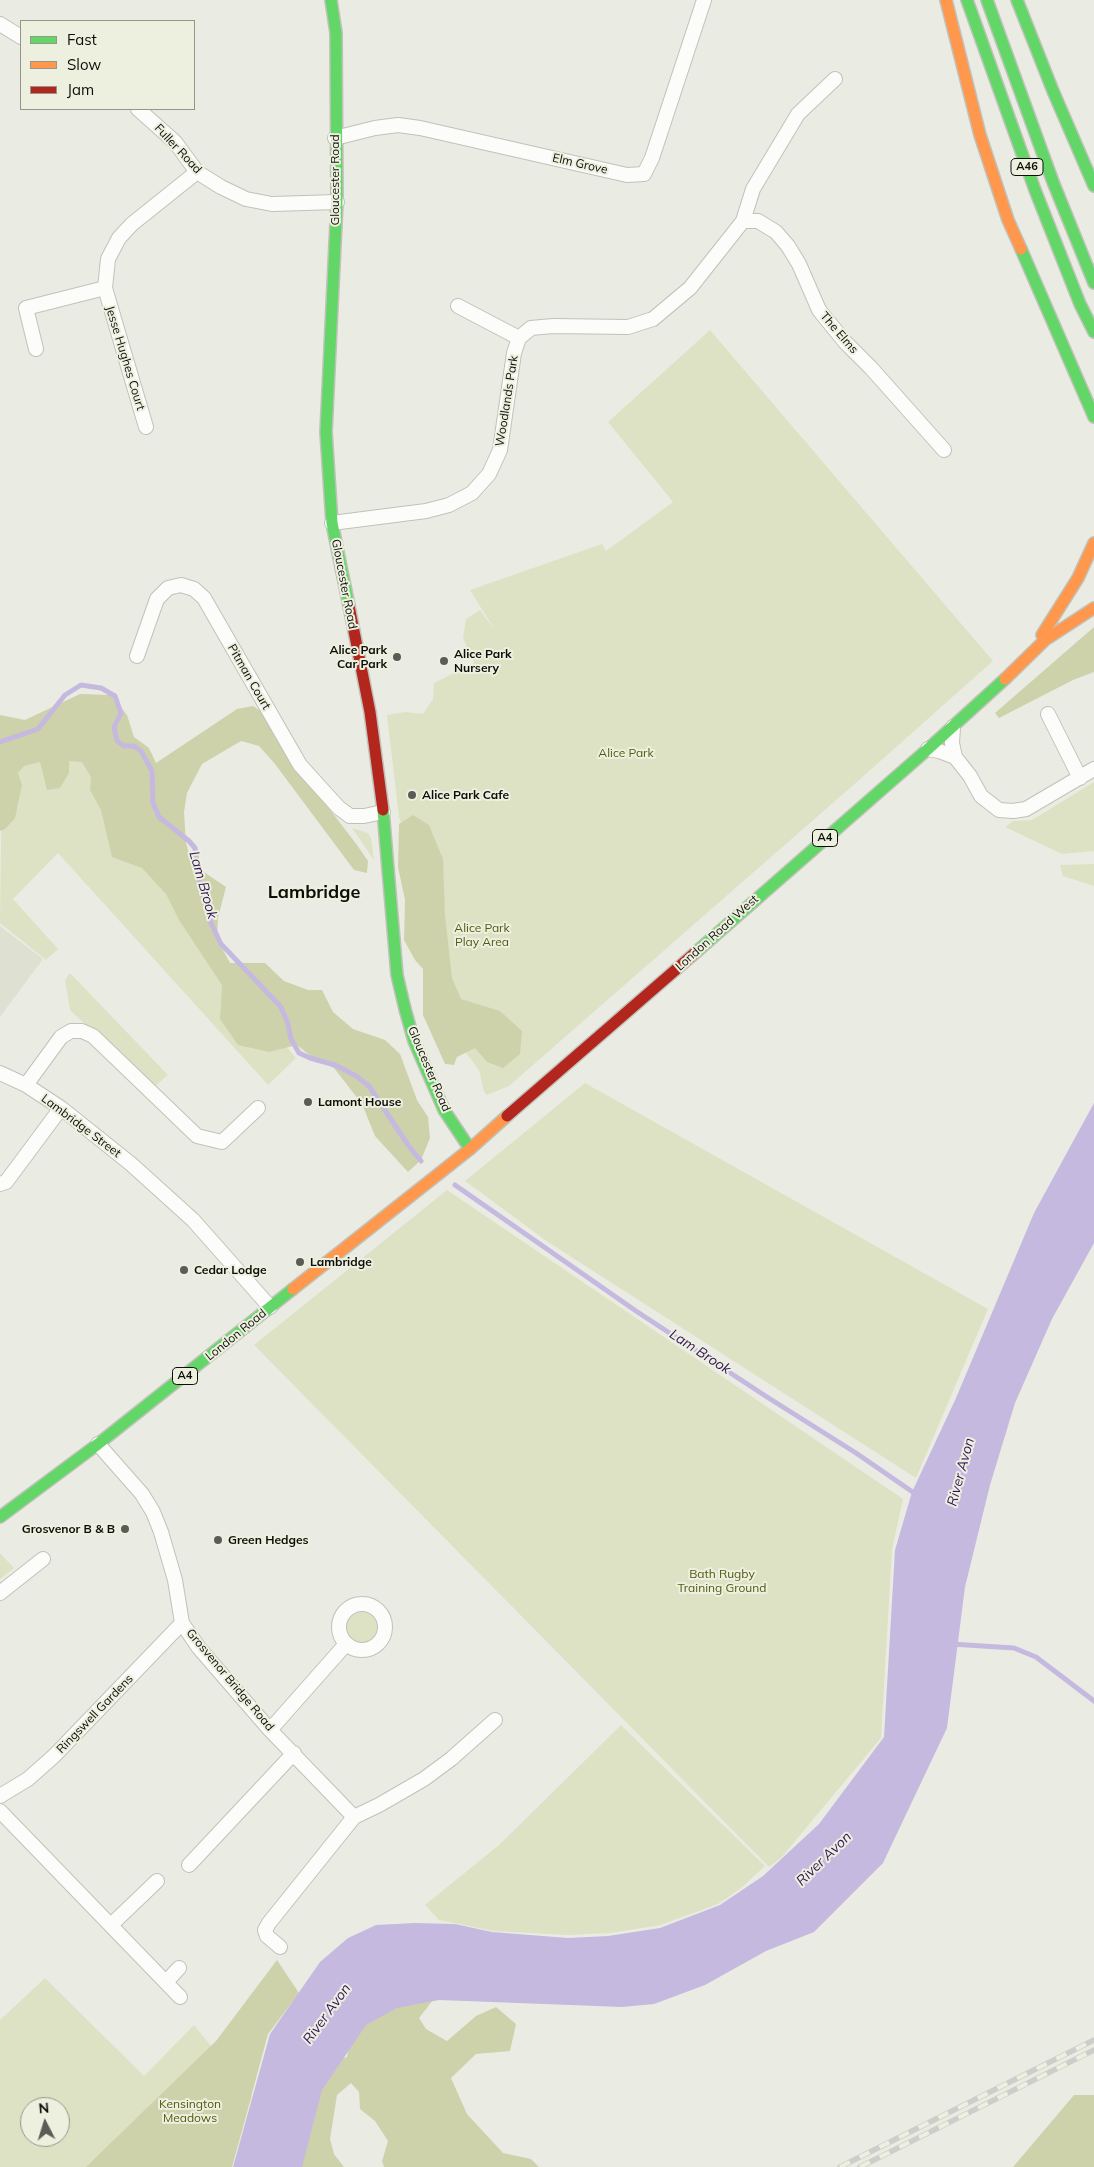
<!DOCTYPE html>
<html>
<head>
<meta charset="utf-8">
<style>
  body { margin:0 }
  #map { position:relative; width:1094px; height:2167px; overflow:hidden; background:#eaece3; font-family:Mulish,sans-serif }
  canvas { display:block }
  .legend { position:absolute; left:20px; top:20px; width:175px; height:90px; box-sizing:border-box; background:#edf0df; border:1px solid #939689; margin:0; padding:6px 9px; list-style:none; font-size:15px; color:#0d0e09 }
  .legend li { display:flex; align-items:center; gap:10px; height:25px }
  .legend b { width:25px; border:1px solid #939689 }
  .north { position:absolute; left:20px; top:2097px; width:50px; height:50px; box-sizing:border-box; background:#edf0df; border:1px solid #939689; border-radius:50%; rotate:355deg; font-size:14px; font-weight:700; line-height:20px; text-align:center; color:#0d0e09 }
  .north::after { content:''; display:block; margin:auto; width:18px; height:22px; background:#5a5c55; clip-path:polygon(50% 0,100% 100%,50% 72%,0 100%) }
</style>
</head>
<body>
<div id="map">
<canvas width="1094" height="2167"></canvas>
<ul class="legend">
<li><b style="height:6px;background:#63d668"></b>Fast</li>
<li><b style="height:6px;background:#ff974d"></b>Slow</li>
<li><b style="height:6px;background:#b3261e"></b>Jam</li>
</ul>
<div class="north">N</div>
</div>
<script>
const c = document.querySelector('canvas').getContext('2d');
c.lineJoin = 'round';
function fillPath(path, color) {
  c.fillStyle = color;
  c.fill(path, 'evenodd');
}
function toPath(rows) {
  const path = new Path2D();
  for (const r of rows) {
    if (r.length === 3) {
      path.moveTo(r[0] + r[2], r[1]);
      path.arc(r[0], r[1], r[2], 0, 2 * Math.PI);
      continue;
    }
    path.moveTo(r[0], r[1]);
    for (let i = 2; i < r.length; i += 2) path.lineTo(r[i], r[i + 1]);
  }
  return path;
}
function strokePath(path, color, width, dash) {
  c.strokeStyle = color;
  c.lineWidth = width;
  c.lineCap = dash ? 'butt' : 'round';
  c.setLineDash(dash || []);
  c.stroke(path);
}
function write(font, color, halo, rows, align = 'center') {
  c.font = font + ' Mulish,sans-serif';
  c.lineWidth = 4;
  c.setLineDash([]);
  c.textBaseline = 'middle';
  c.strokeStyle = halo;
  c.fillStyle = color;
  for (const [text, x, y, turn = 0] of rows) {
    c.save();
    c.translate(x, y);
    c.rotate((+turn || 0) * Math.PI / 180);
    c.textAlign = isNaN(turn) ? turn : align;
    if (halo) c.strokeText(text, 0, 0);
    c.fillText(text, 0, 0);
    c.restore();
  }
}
fillPath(toPath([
  [0,926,43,959,0,1017]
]), '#dee1d1');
fillPath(toPath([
  [710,330,993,661,858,781,509,1086,487,1095,484,1092,479,1070,459,1044,427,914,399,817,387,715,405,712,423,714,433,699,434,683,474,663,463,638,466,619,480,610,496,632,470,590,602,544,606,551,673,502,608,422],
  [88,720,204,950,296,1058,268,1085,58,853,13,899,58,949,46,960,0,923,2,760],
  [1094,782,1094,851,1062,854,1005,827,1013,821,1032,820],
  [352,828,368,833,371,838,374,860],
  [1094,864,1094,886,1063,876,1060,865],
  [70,973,168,1075,153,1088,70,1010,65,980],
  [585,1083,988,1309,916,1478,548,1242,465,1181],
  [447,1190,903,1499,892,1550,881,1738,781,1858,769,1867,254,1345],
  [0,1553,14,1568,0,1579],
  [362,1627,17],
  [621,1725,765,1866,740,1889,718,1904,661,1925,610,1933,568,1935,493,1931,439,1920,425,1905,499,1845],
  [45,1978,144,2076,194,2025,252,2096,232,2167,0,2167,0,2020],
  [30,2107,60,2107,60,2137,30,2137]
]), '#dee2c4');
fillPath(toPath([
  [1094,627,1094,672,1073,680,999,718,995,713],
  [80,694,111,695,127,715,134,737,149,748,156,763,237,709,253,706,265,714,291,759,357,845,368,861,367,873,354,870,275,764,259,746,241,741,202,764,187,793,184,812,186,843,192,864,226,887,218,918,217,939,230,963,265,963,284,981,308,990,322,990,333,1012,353,1029,385,1040,400,1054,417,1100,428,1117,430,1138,421,1160,408,1172,375,1136,362,1104,334,1068,312,1057,297,1045,269,1052,238,1045,220,1019,222,985,179,920,166,894,142,868,112,857,101,810,90,790,91,777,82,762,69,761,69,773,60,788,47,790,40,762,24,766,18,773,22,785,15,818,5,829,0,831,0,715,25,720],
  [413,815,429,825,443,859,445,915,452,978,461,999,500,1011,522,1031,520,1054,503,1068,487,1062,475,1048,457,1057,454,1065,445,1064,423,1015,423,969,415,960,404,940,405,900,398,867,399,824],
  [277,1960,299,1993,268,2034,232,2167,86,2167,216,2041],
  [437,1995,419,2018,426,2029,447,2041,476,2016,496,2007,516,2024,510,2051,476,2054,451,2078,467,2114,503,2153,531,2159,539,2167,384,2167,382,2161,388,2141,375,2121,360,2109,359,2092,351,2083,337,2095,330,2139,334,2154,344,2167,290,2167,324,2063,347,2057,351,2036,378,2012],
  [1074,2095,1094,2095,1094,2167,1013,2167]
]), '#cdd2ab');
fillPath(toPath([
  [1094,1103,1094,1243,1052,1319,1015,1403,990,1485,965,1587,947,1728,883,1863,814,1932,766,1951,705,1985,654,2004,622,2007,439,2000,397,2008,366,2025,322,2090,302,2167,233,2167,270,2034,320,1962,348,1938,376,1925,415,1923,455,1924,492,1932,568,1938,608,1936,660,1928,720,1905,763,1876,819,1824,884,1737,895,1550,912,1492,956,1398,1034,1213]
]), '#c5b9e0');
strokePath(toPath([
  [0,742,38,729,65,695,81,685,101,688,115,696,121,713,114,727,117,741,124,746,134,746,141,751,152,771,153,803,159,817,189,841,195,848,200,883,211,923,221,944,281,1007,288,1024,291,1039,299,1053,310,1058,335,1065,356,1076,369,1086,408,1145,421,1161],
  [455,1185,636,1311,767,1397,856,1453,917,1495],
  [951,1644,1014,1648,1036,1657,1094,1701]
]), '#c5b9e0', 5);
const street = toPath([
  [0,24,21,37],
  [138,109,175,142,197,172,221,187,246,199,272,204,337,202],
  [335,138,375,128,398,125,420,128,627,175,644,174,652,158,704,0],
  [743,221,758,221,776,232,788,246,799,264,819,310,845,342,871,368,944,450],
  [458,306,519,338],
  [36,349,26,308,105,288],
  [146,427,105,288,108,259,119,238,132,224,197,172],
  [332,523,426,511,449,505,472,493,489,474,500,450,514,353,519,338,531,328,553,326,628,327,653,319,690,288,743,221,753,189,798,114,835,79],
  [137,656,157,599,168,588,181,585,194,589,204,598,300,765,339,808,350,816,364,816,383,812],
  [1048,714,1080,778],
  [928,749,939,751,955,757,952,743,953,727],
  [955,757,970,776,981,796,999,810,1013,811,1026,809,1094,769],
  [0,1073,26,1085,61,1108,131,1164,193,1220,270,1307],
  [26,1085,61,1037,71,1031,82,1031,93,1036,197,1136,222,1142,258,1108],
  [0,1184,6,1182,61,1108],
  [98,1444,142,1494,153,1512,161,1532,175,1580,182,1623,199,1648,270,1730,354,1817],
  [0,1593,43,1559],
  [362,1627,23],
  [270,1730,346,1644],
  [0,1796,28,1779,54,1756,182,1623],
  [0,1811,180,1997],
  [189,1865,294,1753],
  [111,1925,157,1881],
  [280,1947,267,1936,265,1930,269,1923,354,1817,379,1805,424,1779,451,1759,495,1720],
  [166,1982,179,1968]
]);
const fast = toPath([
  [331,0,336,33,337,202,326,432,332,523,349,606],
  [967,0,1035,190,1080,304,1094,332],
  [987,0,1053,182,1094,283],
  [1017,0,1053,91,1094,186],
  [1021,249,1094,417],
  [383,810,397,975,405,1009,414,1041,444,1110,470,1149],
  [695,953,928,749,1005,679],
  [0,1517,98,1444,293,1289]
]);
const slow = toPath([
  [946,0,980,135,1008,220,1021,249],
  [1042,635,1078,578,1094,543],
  [1005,679,1045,640,1094,608],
  [293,1289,470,1149,507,1116]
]);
const jam = toPath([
  [349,606,370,712,383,810],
  [507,1116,695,953]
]);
strokePath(street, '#c0c2ba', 16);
strokePath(fast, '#c0c2ba', 14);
strokePath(slow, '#c0c2ba', 14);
strokePath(jam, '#c0c2ba', 14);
strokePath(street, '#fcfcfb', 14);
strokePath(fast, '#63d668', 11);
strokePath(slow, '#ff974d', 11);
strokePath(jam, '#b3261e', 11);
const rail = toPath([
  [840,2167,1094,2040],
  [860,2167,1094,2050]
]);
strokePath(rail, '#cdcdca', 5.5);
strokePath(rail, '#edf0df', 4, [11]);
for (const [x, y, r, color] of [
  [397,657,5,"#5a5c55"],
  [444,661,5,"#5a5c55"],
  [412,795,5,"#5a5c55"],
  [308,1102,5,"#5a5c55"],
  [300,1262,5,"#5a5c55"],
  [184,1270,5,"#5a5c55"],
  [125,1529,5,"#5a5c55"],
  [218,1540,5,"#5a5c55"]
]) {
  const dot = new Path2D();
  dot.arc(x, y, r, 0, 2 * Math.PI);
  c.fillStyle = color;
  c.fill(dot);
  strokePath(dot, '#edf0df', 2);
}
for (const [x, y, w] of [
  [1027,167,32],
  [825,838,25],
  [185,1376,25]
]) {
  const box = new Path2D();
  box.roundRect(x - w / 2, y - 8.5, w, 17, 4);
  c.fillStyle = '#edf0df';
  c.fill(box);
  strokePath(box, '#0d0e09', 1);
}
write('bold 11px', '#0d0e09', null, [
  ["A46",1027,167],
  ["A4",825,838],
  ["A4",185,1376]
]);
write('12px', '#0d0e09', '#edf0df', [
  ["Fuller Road",178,149,47],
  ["Elm Grove",580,164,13],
  ["Gloucester Road",335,180,-90],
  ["The Elms",839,333,49],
  ["Jesse Hughes Court",125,358,73],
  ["Woodlands Park",507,401,-81],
  ["Gloucester Road",344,584,79],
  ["Pitman Court",249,677,60],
  ["London Road West",717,933,-42],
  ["Gloucester Road",429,1069,67],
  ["Lambridge Street",81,1126,37],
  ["London Road",236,1335,-39],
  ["Grosvenor Bridge Road",230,1680,50],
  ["Ringswell Gardens",95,1714,-46]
]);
write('bold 12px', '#0d0e09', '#edf0df', [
  ["Alice Park",387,650,"right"],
  ["Car Park",387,664,"right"],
  ["Alice Park",454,654],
  ["Nursery",454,668],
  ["Alice Park Cafe",422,795],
  ["Lamont House",318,1102],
  ["Lambridge",310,1262],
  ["Cedar Lodge",194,1270],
  ["Grosvenor B & B",115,1529,"right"],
  ["Green Hedges",228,1540]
], 'left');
write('12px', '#53590e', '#edf0df', [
  ["Alice Park",626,753],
  ["Alice Park",482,928],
  ["Play Area",482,942],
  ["Bath Rugby",722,1574],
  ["Training Ground",722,1588],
  ["Kensington",190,2104],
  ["Meadows",190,2118]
]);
write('italic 14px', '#33165b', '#edf0df', [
  ["Lam Brook",203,885,74],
  ["Lam Brook",700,1352,33],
  ["River Avon",961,1472,-75],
  ["River Avon",824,1859,-44],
  ["River Avon",327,2014,-54]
]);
write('bold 18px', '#0d0e09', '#edf0df', [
  ["Lambridge",314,893]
]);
</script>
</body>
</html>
